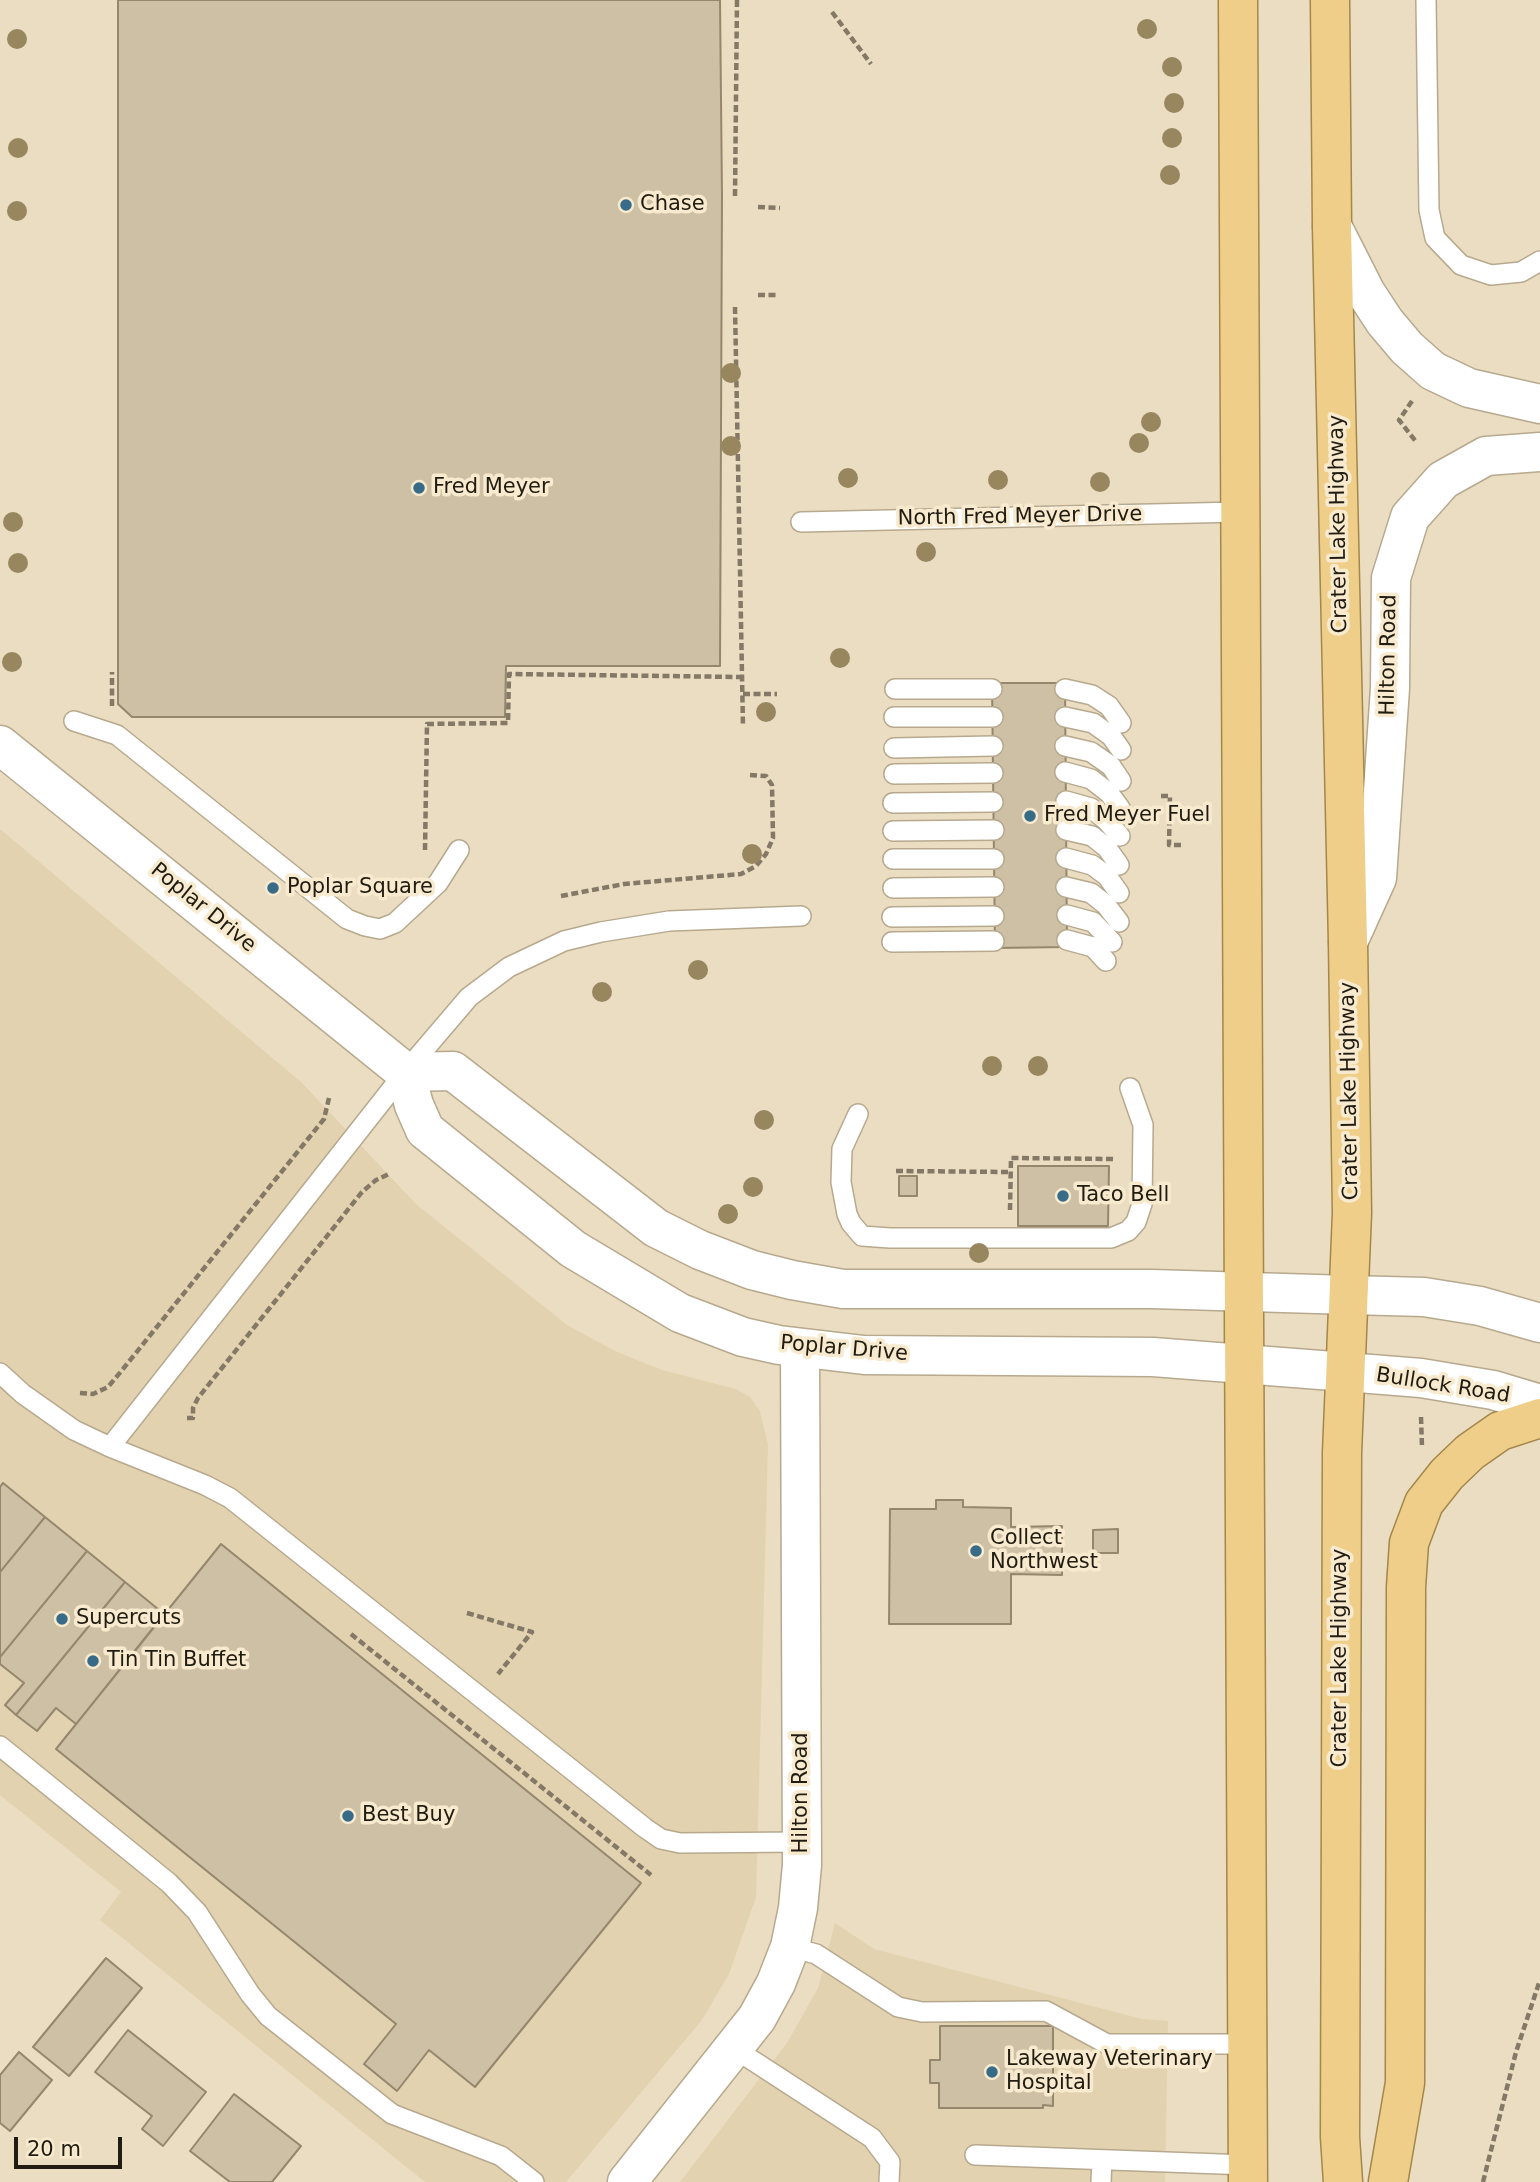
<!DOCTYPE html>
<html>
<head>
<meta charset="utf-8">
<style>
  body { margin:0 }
  #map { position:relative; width:1540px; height:2182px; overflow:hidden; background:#ebddc1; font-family:"DejaVu Sans",sans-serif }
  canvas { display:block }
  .scale { position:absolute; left:14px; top:2137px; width:108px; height:32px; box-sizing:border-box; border:4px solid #211c11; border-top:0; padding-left:9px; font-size:21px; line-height:24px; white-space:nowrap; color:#211c11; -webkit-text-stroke:5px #f8eace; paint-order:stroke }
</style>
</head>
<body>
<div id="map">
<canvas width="1540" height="2182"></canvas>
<div class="scale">20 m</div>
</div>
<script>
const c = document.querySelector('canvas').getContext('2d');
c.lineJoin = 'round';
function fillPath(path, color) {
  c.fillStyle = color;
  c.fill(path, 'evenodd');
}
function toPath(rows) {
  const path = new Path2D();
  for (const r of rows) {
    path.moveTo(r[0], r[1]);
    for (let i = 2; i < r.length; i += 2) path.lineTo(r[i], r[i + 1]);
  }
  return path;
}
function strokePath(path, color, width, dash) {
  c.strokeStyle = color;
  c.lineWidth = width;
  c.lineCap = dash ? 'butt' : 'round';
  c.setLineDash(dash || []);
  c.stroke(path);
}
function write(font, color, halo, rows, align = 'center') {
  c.font = font + ' "DejaVu Sans",sans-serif';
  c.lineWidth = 7;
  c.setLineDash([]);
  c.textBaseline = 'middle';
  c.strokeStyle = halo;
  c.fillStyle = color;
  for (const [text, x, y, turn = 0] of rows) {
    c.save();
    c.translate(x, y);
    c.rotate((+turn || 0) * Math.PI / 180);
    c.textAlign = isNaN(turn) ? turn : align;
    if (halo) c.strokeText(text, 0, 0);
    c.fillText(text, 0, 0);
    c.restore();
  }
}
fillPath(toPath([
  [0,829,301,1082,417,1205,567,1325,615,1351,662,1370,736,1389,750,1397,760,1411,768,1445,756,1897,729,1974,702,2020,566,2182,425,2182,100,1920,121,1892,0,1795],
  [835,1923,874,1949,1142,2019,1168,2021,1165,2182,680,2182,787,2043,818,1988]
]), '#e3d2b0');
const building = toPath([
  [118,0,720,0,722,196,720,666,506,666,505,717,132,717,118,704,118,0],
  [992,683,1065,683,1067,947,995,948,992,683],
  [1018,1166,1109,1166,1108,1226,1018,1226,1018,1166],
  [899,1176,917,1176,917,1196,899,1196,899,1176],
  [3,1483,45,1517,0,1572,0,1487,3,1483],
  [936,1500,963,1500,963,1507,1011,1508,1011,1527,1062,1526,1062,1575,1011,1574,1011,1624,889,1624,890,1509,936,1509,936,1500],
  [45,1517,87,1551,0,1657,0,1572,45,1517],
  [1118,1529,1118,1553,1093,1553,1093,1530,1118,1529],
  [221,1544,641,1883,475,2087,429,2050,397,2091,364,2064,396,2024,56,1749,221,1544],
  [87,1551,125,1582,16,1715,5,1705,24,1683,0,1664,0,1657,87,1551],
  [125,1582,164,1614,76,1724,56,1708,37,1731,16,1715,125,1582],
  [106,1958,142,1988,69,2076,33,2047,106,1958],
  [940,2026,1053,2026,1053,2106,1043,2105,1043,2108,939,2108,939,2083,930,2083,930,2060,940,2060,940,2026],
  [128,2030,206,2092,163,2146,142,2129,152,2116,95,2072,128,2030],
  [19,2052,52,2080,10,2131,0,2123,0,2075,19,2052],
  [234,2094,301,2146,272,2182,230,2182,190,2151,234,2094]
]);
fillPath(building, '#cdc0a4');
strokePath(building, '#94876d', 2);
const service = toPath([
  [1426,0,1429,210,1435,238,1461,265,1491,275,1521,272,1540,261],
  [801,522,1239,512],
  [895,689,992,689],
  [1065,689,1092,695,1109,706,1121,723],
  [894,717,993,717],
  [1065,717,1093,723,1111,736,1121,750],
  [74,721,117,735,347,919,365,926,380,929,395,923,438,883,459,850],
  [1065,746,1091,752,1111,766,1121,781],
  [894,748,993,746],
  [1065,772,1091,779,1109,793,1120,808],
  [894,774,993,773],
  [1066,801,1091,808,1106,820,1120,836],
  [893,803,993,802],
  [1066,830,1092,836,1107,848,1119,865],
  [893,831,994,830],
  [1066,858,1092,865,1107,876,1119,893],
  [893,859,994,859],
  [1066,887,1091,893,1106,905,1119,922],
  [893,888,994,887],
  [1067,915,1093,922,1112,942],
  [892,917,994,916],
  [1067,940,1093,947,1106,961],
  [892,942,994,941],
  [858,1114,842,1149,841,1182,847,1214,851,1223,862,1236,890,1238,1111,1238,1128,1231,1136,1222,1142,1204,1143,1125,1130,1088],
  [0,1373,23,1394,74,1430,110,1447,205,1485,230,1498,645,1828,661,1839,680,1843,802,1842],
  [110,1447,405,1072,469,997,509,967,564,941,601,932,669,921,801,916],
  [0,1746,169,1883,197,1912,250,1994,268,2016,392,2114,501,2156,534,2182],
  [790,1947,816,1954,898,2007,922,2012,1046,2011,1107,2044,1247,2044],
  [735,2049,872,2138,890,2162,889,2182],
  [975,2155,1248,2165],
  [1101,2182,1102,2160]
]);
const tertiary = toPath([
  [1349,1295,1424,1297,1480,1306,1540,1323],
  [1346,1372,1421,1378,1493,1390,1540,1404],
  [627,2182,757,2018,776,1983,790,1947,798,1908,802,1865,800,1350]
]);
const secondary = toPath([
  [1332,226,1366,293,1385,322,1407,348,1433,371,1469,388,1540,404],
  [0,745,405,1072,414,1105,425,1130,573,1249,680,1313,743,1337,779,1345,864,1355,1153,1357,1346,1372],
  [1348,942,1377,878,1390,688,1391,578,1410,517,1443,480,1486,456,1540,452],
  [405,1072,453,1071,656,1228,700,1250,752,1270,792,1280,843,1289,1152,1289,1349,1295]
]);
const trunk = toPath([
  [1238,0,1248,2182],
  [1330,0,1332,226,1348,942,1352,1213,1342,1453,1340,2137,1343,2182],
  [1388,2182,1405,2083,1406,1587,1409,1543,1424,1503,1447,1474,1470,1452,1500,1431,1540,1418]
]);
strokePath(service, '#b6a98e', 22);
strokePath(tertiary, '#b6a98e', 41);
strokePath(secondary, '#b6a98e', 41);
strokePath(trunk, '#a3874b', 41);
strokePath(toPath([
  [832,12,871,64],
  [735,196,737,0],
  [758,207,780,208],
  [758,295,779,295],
  [735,307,743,727],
  [1412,401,1399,420,1417,443],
  [743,694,777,694],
  [112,706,112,672],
  [1161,796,1170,796,1169,845,1182,845],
  [425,850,427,724,508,723,509,674,742,677],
  [561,896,624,884,741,874,756,866,766,854,773,838,772,785,766,776,748,775],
  [896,1171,1011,1172],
  [1010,1210,1011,1158,1115,1159],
  [80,1393,93,1394,108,1387,123,1369,324,1119,329,1098],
  [1421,1417,1422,1447],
  [187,1418,193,1418,193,1408,198,1398,362,1192,376,1180,389,1174],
  [467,1613,532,1632,498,1674],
  [351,1634,651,1875],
  [1483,2182,1516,2052,1540,1980]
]), '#837966', 4.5, [7, 3.5]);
strokePath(service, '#fff', 19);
strokePath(tertiary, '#fff', 38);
strokePath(secondary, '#fff', 38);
strokePath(trunk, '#eece88', 38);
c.fillStyle = '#98865f';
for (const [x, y] of [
  [1147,29],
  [17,39],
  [1172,67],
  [1174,103],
  [1172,138],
  [18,148],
  [1170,175],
  [17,211],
  [731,373],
  [1151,422],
  [1139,443],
  [731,446],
  [848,478],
  [998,480],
  [1100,482],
  [13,522],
  [926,552],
  [18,563],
  [840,658],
  [12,662],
  [766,712],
  [752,854],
  [698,970],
  [602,992],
  [992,1066],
  [1038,1066],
  [764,1120],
  [753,1187],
  [728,1214],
  [979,1253]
]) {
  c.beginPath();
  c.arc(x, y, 10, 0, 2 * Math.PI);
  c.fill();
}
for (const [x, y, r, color] of [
  [626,205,7,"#376b88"],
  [419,488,7,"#376b88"],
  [1030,816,7,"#376b88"],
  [273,888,7,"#376b88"],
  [1063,1196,7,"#376b88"],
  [976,1551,7,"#376b88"],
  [62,1619,7,"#376b88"],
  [93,1661,7,"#376b88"],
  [348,1816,7,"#376b88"],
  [992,2072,7,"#376b88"]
]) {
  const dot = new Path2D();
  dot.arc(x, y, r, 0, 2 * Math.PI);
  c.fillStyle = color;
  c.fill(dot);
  strokePath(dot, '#f8eace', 2.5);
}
write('21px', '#211c11', '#f8eace', [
  ["Chase",640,205],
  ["Fred Meyer",433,488],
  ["Fred Meyer Fuel",1044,816],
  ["Poplar Square",287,888],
  ["Taco Bell",1077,1196],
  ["Collect",990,1539],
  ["Northwest",990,1563],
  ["Supercuts",76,1619],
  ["Tin Tin Buffet",107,1661],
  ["Best Buy",362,1816],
  ["Lakeway Veterinary",1006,2060],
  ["Hospital",1006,2084]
], 'left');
write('21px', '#211c11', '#f8eace', [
  ["North Fred Meyer Drive",1020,517,-1],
  ["Crater Lake Highway",1339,524,-91],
  ["Hilton Road",1389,655,-89],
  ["Poplar Drive",203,908,39],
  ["Crater Lake Highway",1350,1091,-91],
  ["Poplar Drive",844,1349,5],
  ["Bullock Road",1443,1386,9],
  ["Crater Lake Highway",1341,1658,-90],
  ["Hilton Road",802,1793,-90]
]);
</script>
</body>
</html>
